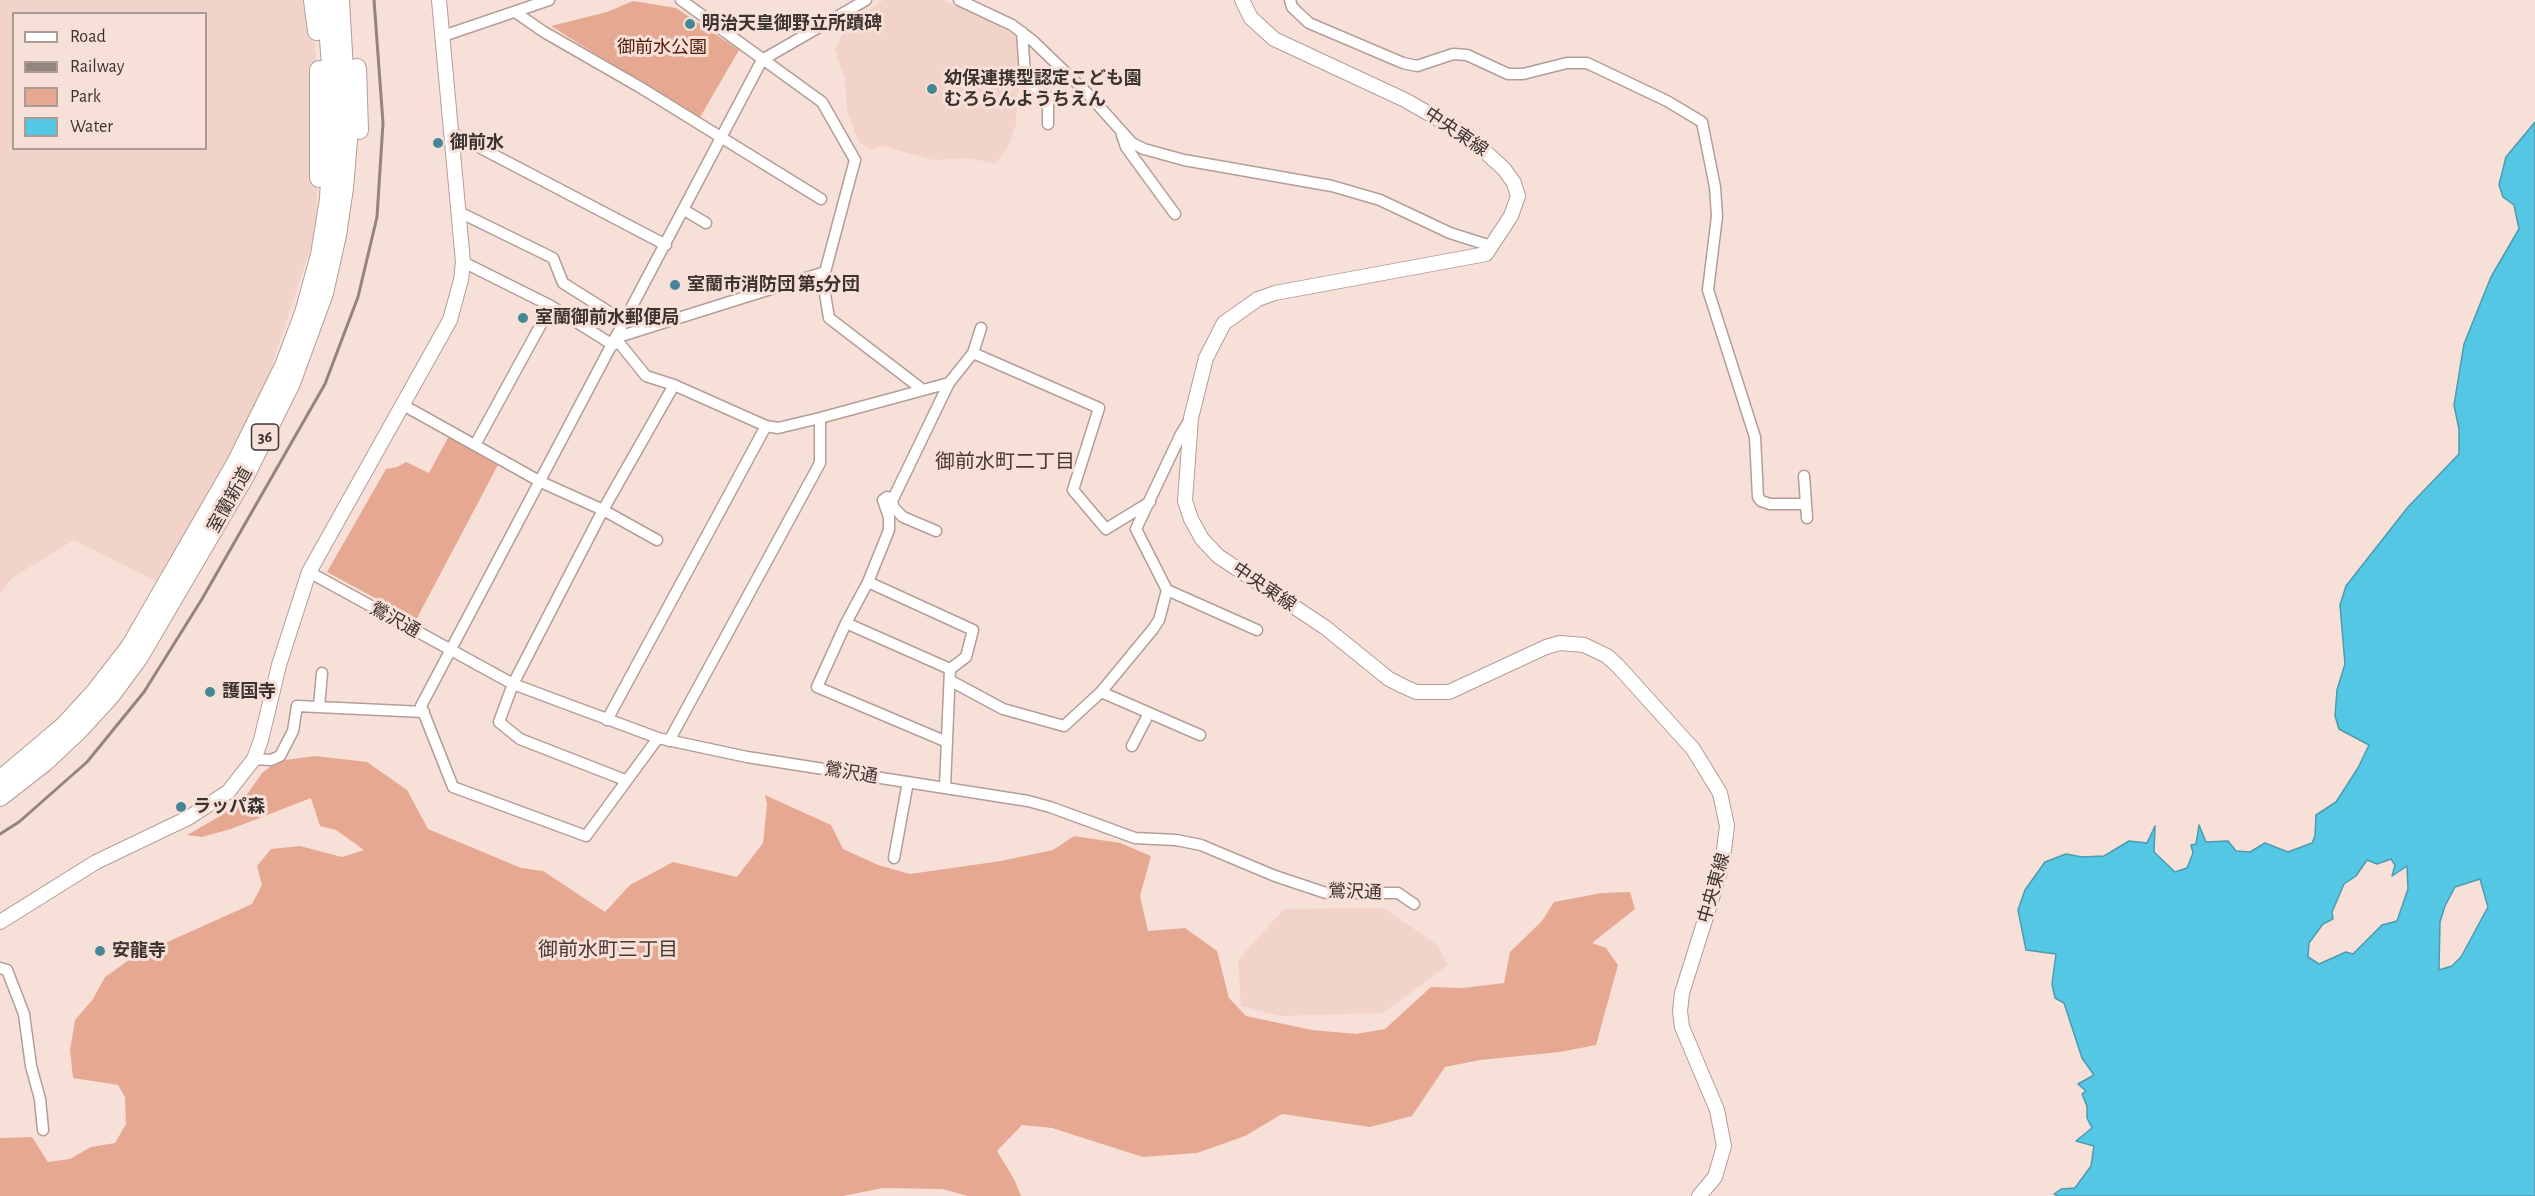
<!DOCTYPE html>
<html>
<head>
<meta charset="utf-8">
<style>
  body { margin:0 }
  #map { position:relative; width:2535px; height:1196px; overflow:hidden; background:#f7e0d8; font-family:"Alegreya Sans",sans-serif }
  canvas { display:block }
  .legend { position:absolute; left:12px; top:12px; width:195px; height:138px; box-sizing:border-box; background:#f7e0d8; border:2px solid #ac9b95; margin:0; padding:8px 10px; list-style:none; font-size:18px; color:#3b3330 }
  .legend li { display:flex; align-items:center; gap:12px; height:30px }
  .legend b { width:30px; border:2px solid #ac9b95 }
</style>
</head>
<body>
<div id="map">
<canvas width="2535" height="1196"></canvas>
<ul class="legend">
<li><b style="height:8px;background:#fff"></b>Road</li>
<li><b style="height:8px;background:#93847f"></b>Railway</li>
<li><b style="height:16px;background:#e7a892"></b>Park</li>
<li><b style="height:16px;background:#54c7e5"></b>Water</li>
</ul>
</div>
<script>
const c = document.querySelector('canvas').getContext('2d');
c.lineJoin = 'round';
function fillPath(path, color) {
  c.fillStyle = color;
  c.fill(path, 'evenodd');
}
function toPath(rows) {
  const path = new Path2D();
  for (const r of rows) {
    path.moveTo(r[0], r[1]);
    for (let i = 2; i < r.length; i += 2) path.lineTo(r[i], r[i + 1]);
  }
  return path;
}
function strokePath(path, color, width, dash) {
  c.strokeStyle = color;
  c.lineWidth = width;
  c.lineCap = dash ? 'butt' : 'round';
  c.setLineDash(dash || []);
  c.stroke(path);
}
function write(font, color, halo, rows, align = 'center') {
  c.font = font + ' "Alegreya Sans","Noto Sans JP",sans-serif';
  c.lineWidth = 6;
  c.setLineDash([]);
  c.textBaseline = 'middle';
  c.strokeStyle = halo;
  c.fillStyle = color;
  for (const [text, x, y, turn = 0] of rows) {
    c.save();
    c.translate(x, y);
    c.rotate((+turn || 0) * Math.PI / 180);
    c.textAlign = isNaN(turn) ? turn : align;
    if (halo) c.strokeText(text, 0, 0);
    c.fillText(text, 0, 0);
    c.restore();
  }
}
fillPath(toPath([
  [0,0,311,0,320,100,316,231,261,400,160,583,74,540,12,578,0,594],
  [14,14,206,14,206,148,14,148],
  [883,0,942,0,976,14,1017,37,1022,81,1017,97,1016,124,1009,145,995,164,970,158,933,160,883,146,871,150,859,142,847,112,845,80,835,49,846,27],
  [1384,908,1437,945,1448,965,1383,1013,1281,1016,1241,1006,1238,960,1284,909]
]), '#f2d3c9');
fillPath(toPath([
  [633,1,676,8,739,50,699,119,551,26,607,12],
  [449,436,499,463,416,620,327,572,386,469,397,467,406,462,429,473],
  [315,756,367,762,407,790,428,829,521,868,543,871,605,912,630,885,673,862,737,877,763,843,767,804,765,795,831,825,843,849,878,865,910,874,1001,861,1053,850,1074,836,1120,843,1151,856,1140,896,1148,931,1185,928,1217,951,1229,998,1246,1016,1312,1030,1356,1034,1385,1029,1431,987,1463,988,1504,983,1510,952,1542,921,1554,902,1602,893,1630,892,1635,909,1592,943,1606,948,1618,965,1596,1045,1560,1052,1480,1060,1445,1067,1412,1116,1370,1127,1282,1114,1245,1136,1197,1153,1143,1157,1052,1128,1022,1125,997,1151,1014,1179,1021,1196,968,1196,942,1189,883,1188,843,1196,0,1196,0,1138,32,1137,48,1162,70,1159,91,1147,115,1143,126,1124,125,1097,118,1085,73,1078,70,1050,75,1020,93,999,105,977,132,958,252,904,262,885,257,866,271,849,300,846,342,857,364,850,336,830,320,826,311,798,231,829,202,837,187,835,222,815,248,793,262,773,278,761]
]), '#e7a892');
const water = toPath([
  [2535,122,2535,1196,2058,1196,2054,1194,2061,1189,2075,1188,2091,1166,2094,1146,2076,1141,2092,1128,2087,1118,2087,1106,2082,1094,2086,1091,2078,1084,2094,1075,2082,1058,2064,1003,2055,998,2052,984,2056,954,2026,950,2018,910,2025,890,2045,862,2066,854,2082,857,2104,856,2129,841,2147,843,2155,826,2154,852,2175,872,2187,868,2193,853,2191,845,2196,844,2199,825,2206,842,2228,841,2236,851,2250,852,2265,843,2288,852,2312,843,2315,836,2316,815,2336,802,2358,768,2369,745,2339,729,2335,716,2337,690,2345,664,2340,605,2346,586,2408,507,2459,454,2459,429,2454,405,2464,344,2491,277,2519,229,2514,205,2503,197,2499,185,2506,157,2535,122],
  [2391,859,2395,865,2392,876,2407,866,2408,889,2397,921,2382,925,2353,954,2346,952,2319,964,2308,957,2309,943,2323,924,2333,919,2332,912,2344,884,2356,876,2367,860,2377,864,2391,859],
  [2480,879,2488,907,2461,957,2452,966,2439,970,2440,922,2445,906,2455,887,2480,879]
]);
fillPath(water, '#54c7e5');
strokePath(water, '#4c9baf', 1.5);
const street = toPath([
  [681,0,822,102,855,160,825,272,824,288,829,318,923,390],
  [959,0,1012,25,1033,41,1089,95,1132,143,1144,149,1184,160,1332,186,1380,200,1450,233,1491,246],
  [1290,0,1292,7,1309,23,1403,63,1417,66,1453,54,1467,55,1508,74,1523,74,1567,63,1587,63,1667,101,1702,122,1715,187,1717,216,1708,290,1755,437,1758,497,1761,501,1770,504,1804,504],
  [515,12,544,32,638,86,821,199],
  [1022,32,1025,74,1030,84,1048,97,1048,124],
  [443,36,549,0],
  [452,133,666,245],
  [1122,135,1126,147,1175,214],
  [684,210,706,223],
  [459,212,553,258,563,283,625,322],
  [463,262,551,306,613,345],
  [618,337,825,272],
  [616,339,646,376,674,385,766,426,778,428,820,418],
  [973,353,981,328],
  [403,405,541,482,603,510,657,540],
  [1191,418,1181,434,1136,529,1167,590,1257,630],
  [475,445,551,306],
  [1804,476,1807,518],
  [892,501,949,383,973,353,1099,408,1073,490,1106,529,1150,502],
  [309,572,513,684,658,738,747,757,1028,801,1050,807,1135,838,1176,840,1201,845,1275,876,1326,893,1398,893,1414,904],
  [868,582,889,530,889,517,883,500,887,497,891,498,894,508,903,517,936,531],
  [846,623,950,669,945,787],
  [951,681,1003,709,1064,726,1101,692,1153,629,1159,620,1167,590],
  [1101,692,1200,735],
  [319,707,322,673],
  [607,720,766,426],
  [658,738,586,836,453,787,421,706,762,60,866,0],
  [669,741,820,463,820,418,949,383],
  [947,742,817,687,846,623,868,582,973,630,966,657,950,669],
  [1132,746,1149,713],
  [254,759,271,760,280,756,293,731,297,706,424,712],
  [625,780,520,739,499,722,513,684,603,510,674,385],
  [894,858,908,782],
  [0,968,7,970,24,1014,31,1066,40,1099,43,1130]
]);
const secondary = toPath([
  [1242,0,1251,18,1274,39,1405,100,1468,136,1504,169,1514,183,1518,196,1511,216,1486,254,1275,293,1258,299,1224,323,1206,358,1191,418,1185,501,1191,519,1202,539,1218,556,1326,628,1389,679,1403,686,1416,692,1449,692,1546,647,1560,643,1584,645,1607,656,1618,666,1693,749,1720,793,1727,826,1722,866,1682,993,1680,1011,1682,1027,1717,1110,1724,1146,1715,1177,1699,1196],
  [0,922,96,862,188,818,228,792,254,759,261,740,279,665,309,572,450,320,461,280,463,262,439,0]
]);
const highway = toPath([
  [313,0,317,31],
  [357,68,359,130],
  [319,178,319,70],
  [0,780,64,726,95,692,130,647,236,463,284,366,304,313,320,255,329,199,334,104,326,0],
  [0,797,45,762,79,730,111,695,139,657,245,476,291,383,324,293,337,235,344,188,348,140,340,0]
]);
strokePath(street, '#b39e96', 13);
strokePath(secondary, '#b39e96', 16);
strokePath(highway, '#b39e96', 20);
strokePath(street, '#fff', 10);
strokePath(secondary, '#fff', 14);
strokePath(highway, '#fff', 18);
strokePath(toPath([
  [0,834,19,822,87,762,144,692,202,599,325,384,358,297,377,217,383,123,374,0]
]), '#93847f', 3);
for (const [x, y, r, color] of [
  [690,24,6,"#458799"],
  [932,89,6,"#458799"],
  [438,143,6,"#458799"],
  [675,285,6,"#458799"],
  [523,318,6,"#458799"],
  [210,692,6,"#458799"],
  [181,807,6,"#458799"],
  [100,951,6,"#458799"]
]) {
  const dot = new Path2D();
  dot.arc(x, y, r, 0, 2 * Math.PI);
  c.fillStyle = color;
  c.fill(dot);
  strokePath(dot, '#f7e0d8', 2);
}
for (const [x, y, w] of [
  [265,437,27]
]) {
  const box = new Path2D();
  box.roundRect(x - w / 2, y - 13, w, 26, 4.5);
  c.fillStyle = '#f7e0d8';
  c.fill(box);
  strokePath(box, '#3b3330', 1.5);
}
write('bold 16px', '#3b3330', null, [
  ["36",265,437]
]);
write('bold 18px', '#3b3330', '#f7e0d8', [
  ["明治天皇御野立所蹟碑",702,24],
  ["幼保連携型認定こども園",944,79],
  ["むろらんようちえん",944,100],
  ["御前水",450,143],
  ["室蘭市消防団 第5分団",687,285],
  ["室蘭御前水郵便局",535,318],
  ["護国寺",222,692],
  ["ラッパ森",193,807],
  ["安龍寺",112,951]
], 'left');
write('18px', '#501b07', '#f7e0d8', [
  ["御前水公園",662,48]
]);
write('18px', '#3b3330', '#f7e0d8', [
  ["中央東線",1456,132,34],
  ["室蘭新道",230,500,-61],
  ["中央東線",1264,587,34],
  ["鶯沢通",395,620,29],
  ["鶯沢通",851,773,9],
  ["中央東線",1714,888,-74],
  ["鶯沢通",1355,892,2]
]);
write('20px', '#4a3832', '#f7e0d8', [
  ["御前水町二丁目",1005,462],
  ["御前水町三丁目",608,950]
]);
</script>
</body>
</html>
